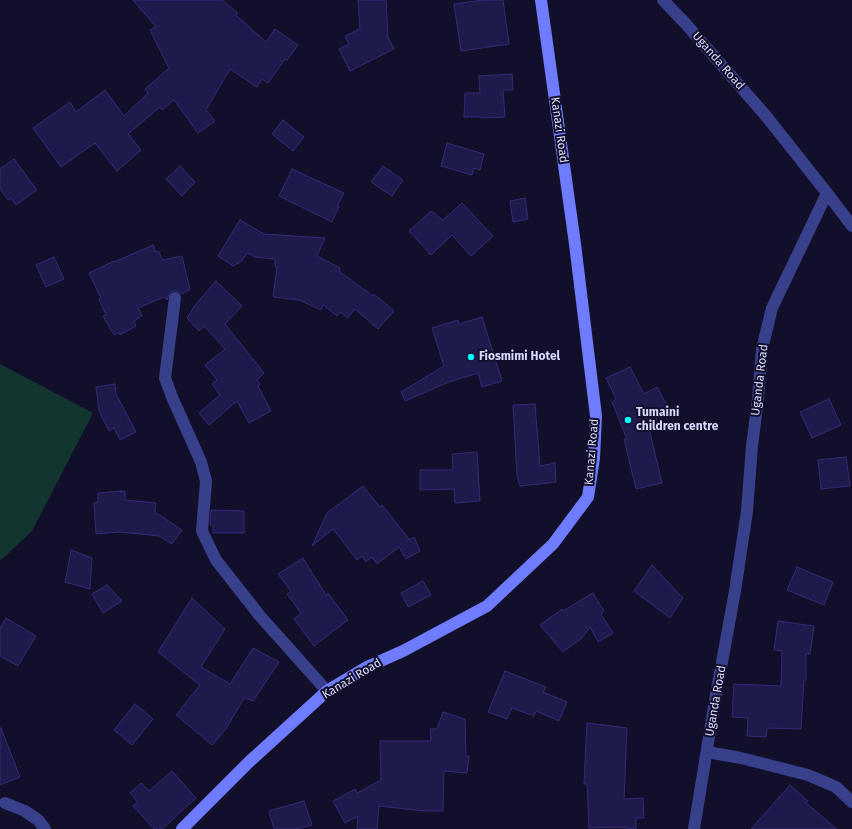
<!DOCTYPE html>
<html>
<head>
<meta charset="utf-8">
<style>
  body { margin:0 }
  canvas { display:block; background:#110f2a }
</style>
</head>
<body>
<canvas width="852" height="829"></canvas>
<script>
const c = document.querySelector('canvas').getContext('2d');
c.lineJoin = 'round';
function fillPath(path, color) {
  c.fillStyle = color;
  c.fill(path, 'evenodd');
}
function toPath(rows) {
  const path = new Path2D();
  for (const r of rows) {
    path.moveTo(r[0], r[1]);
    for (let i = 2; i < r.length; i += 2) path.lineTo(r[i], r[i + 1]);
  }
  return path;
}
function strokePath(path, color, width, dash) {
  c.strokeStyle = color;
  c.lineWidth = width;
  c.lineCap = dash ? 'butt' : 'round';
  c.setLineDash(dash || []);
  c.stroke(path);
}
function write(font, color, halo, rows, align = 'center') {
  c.font = font + ' "Fira Sans",sans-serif';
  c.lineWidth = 4;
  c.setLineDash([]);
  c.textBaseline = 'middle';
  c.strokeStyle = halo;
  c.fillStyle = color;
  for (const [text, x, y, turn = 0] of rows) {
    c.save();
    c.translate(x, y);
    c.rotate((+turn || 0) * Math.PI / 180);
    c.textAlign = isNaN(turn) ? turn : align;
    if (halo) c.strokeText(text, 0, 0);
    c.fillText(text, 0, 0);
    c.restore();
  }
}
fillPath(toPath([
  [0,364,93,413,32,531,0,561]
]), '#123530');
const building = toPath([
  [133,0,222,0,238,13,236,15,266,42,275,29,298,45,287,60,285,59,268,83,262,79,257,87,230,69,206,110,215,121,198,133,174,100,162,110,160,107,128,134,141,150,117,171,95,143,61,167,33,128,70,102,76,112,105,90,124,116,148,93,145,89,169,68,150,30,156,27,133,0],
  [358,0,386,0,388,37,394,49,350,71,339,49,349,44,345,36,360,29,358,0],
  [483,0,503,0,509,44,461,51,454,4,483,0],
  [512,74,513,90,503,90,505,117,481,118,481,117,464,117,465,93,480,93,479,76,512,74],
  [283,120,304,137,293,151,272,134,283,120],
  [447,143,484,154,480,170,474,168,472,175,441,166,447,143],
  [14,159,37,190,16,205,11,198,8,200,0,189,0,169,14,159],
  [180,166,195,182,182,196,166,179,180,166],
  [383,166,403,180,392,196,371,182,383,166],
  [292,169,344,193,337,206,339,206,332,222,279,196,292,169],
  [525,198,528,219,513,222,510,201,525,198],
  [462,203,493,236,471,256,452,235,431,255,409,231,431,211,443,220,462,203],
  [240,220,264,234,325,238,317,256,340,268,339,271,373,296,374,294,394,311,378,329,355,309,348,318,340,312,337,316,323,305,321,310,299,300,273,297,277,267,275,267,275,259,255,257,247,253,242,261,233,266,218,256,240,220],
  [153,245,156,252,158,251,163,260,182,256,190,290,181,294,176,291,172,291,169,294,167,300,164,297,138,308,142,316,134,321,136,326,120,335,119,333,114,335,103,316,106,315,99,299,101,298,89,273,114,261,114,262,153,245],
  [54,257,64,279,46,287,36,265,54,257],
  [216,281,242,306,225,324,264,373,257,380,260,384,258,386,271,411,249,423,237,401,209,425,199,413,220,395,212,384,217,380,205,365,225,349,204,326,199,331,187,318,196,304,216,281],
  [482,317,502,381,482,387,478,373,449,382,405,401,401,392,444,366,432,328,458,320,459,324,482,317],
  [630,367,644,394,657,387,670,411,656,418,657,420,651,424,647,420,662,483,636,489,624,439,627,439,612,402,616,399,606,378,630,367],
  [115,384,116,394,136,432,120,440,114,428,109,431,99,411,96,387,115,384],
  [829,399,841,425,812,438,800,412,829,399],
  [535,404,540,466,555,463,556,482,520,486,517,476,513,405,535,404],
  [477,452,480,501,455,503,454,489,420,490,420,470,453,470,452,454,477,452],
  [846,457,850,486,821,489,818,460,846,457],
  [363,486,380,507,382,505,409,539,407,541,414,537,420,551,406,559,399,547,377,564,372,557,366,562,362,556,357,560,333,529,312,546,327,513,363,486],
  [121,491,121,492,125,491,125,500,156,503,155,512,182,530,172,544,159,536,119,532,96,534,94,503,98,502,98,493,121,491],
  [211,510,244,511,244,533,213,533,213,525,210,525,211,510],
  [71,550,92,558,90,589,65,582,71,550],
  [303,558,326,595,328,593,348,620,314,646,294,619,301,613,287,594,291,591,278,574,303,558],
  [652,565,683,598,670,618,634,591,652,565],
  [797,567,833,582,824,605,787,590,797,567],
  [423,581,431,595,408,607,401,593,423,581],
  [107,585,122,601,103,613,92,594,107,585],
  [593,593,604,611,601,614,613,633,598,642,590,627,582,638,563,652,540,625,562,609,563,611,593,593],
  [192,598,225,629,201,667,230,684,253,648,279,662,253,701,244,698,226,729,212,745,176,715,200,685,158,652,192,598],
  [6,618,36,636,18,666,0,656,0,628,6,618],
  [778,621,814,626,810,654,806,654,806,680,804,680,801,729,767,728,766,737,747,736,748,718,732,717,734,684,781,686,782,651,774,650,778,621],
  [505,671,546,687,543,692,567,702,559,721,536,711,534,716,512,708,507,719,488,712,505,671],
  [135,704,153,719,132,745,114,730,135,704],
  [443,712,465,719,466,756,469,756,467,773,444,771,443,811,425,811,379,806,377,829,357,829,358,816,345,823,333,801,355,789,357,793,381,780,380,741,431,741,430,729,437,729,443,712],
  [587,723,627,728,624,799,643,798,644,818,636,818,636,829,618,827,589,828,587,784,584,784,587,723],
  [0,728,1,728,20,777,0,785,0,728],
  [172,771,196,798,162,829,154,829,133,806,138,802,130,793,141,783,149,791,172,771],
  [790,785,808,801,806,803,837,829,751,829,790,785],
  [304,801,312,825,296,829,274,829,269,811,304,801]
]);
fillPath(building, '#1f1a4c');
strokePath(building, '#322b79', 1);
strokePath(toPath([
  [663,0,685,23,766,116,827,193,772,308,762,349,758,399,752,446,747,511,735,591,714,706,694,829],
  [827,193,852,226],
  [175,298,165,378,172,397,201,462,206,481,202,531,216,560,231,579,260,616,327,691],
  [707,752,741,758,808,775,836,787,852,802],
  [5,803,25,811,38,820,45,829]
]), '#383f8b', 12);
strokePath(toPath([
  [182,829,249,762,327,691,367,667,403,651,487,606,553,544,588,497,594,458,596,416,575,244,541,0]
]), '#707cff', 12);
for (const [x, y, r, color] of [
  [471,357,4,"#05fffc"],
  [628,420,4,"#05fffc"]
]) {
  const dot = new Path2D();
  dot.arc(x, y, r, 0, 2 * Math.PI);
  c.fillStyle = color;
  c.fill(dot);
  strokePath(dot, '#110f2a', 1.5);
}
write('12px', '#d9d9ff', '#110f2a', [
  ["Uganda Road",718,61,49],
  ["Kanazi Road",559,130,82],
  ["Uganda Road",760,380,-83],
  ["Kanazi Road",592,452,-85],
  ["Kanazi Road",352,679,-31],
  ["Uganda Road",716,701,-80]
]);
write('bold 12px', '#d9d9ff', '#110f2a', [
  ["Fiosmimi Hotel",479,357],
  ["Tumaini",636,413],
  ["children centre",636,427]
], 'left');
</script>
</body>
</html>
